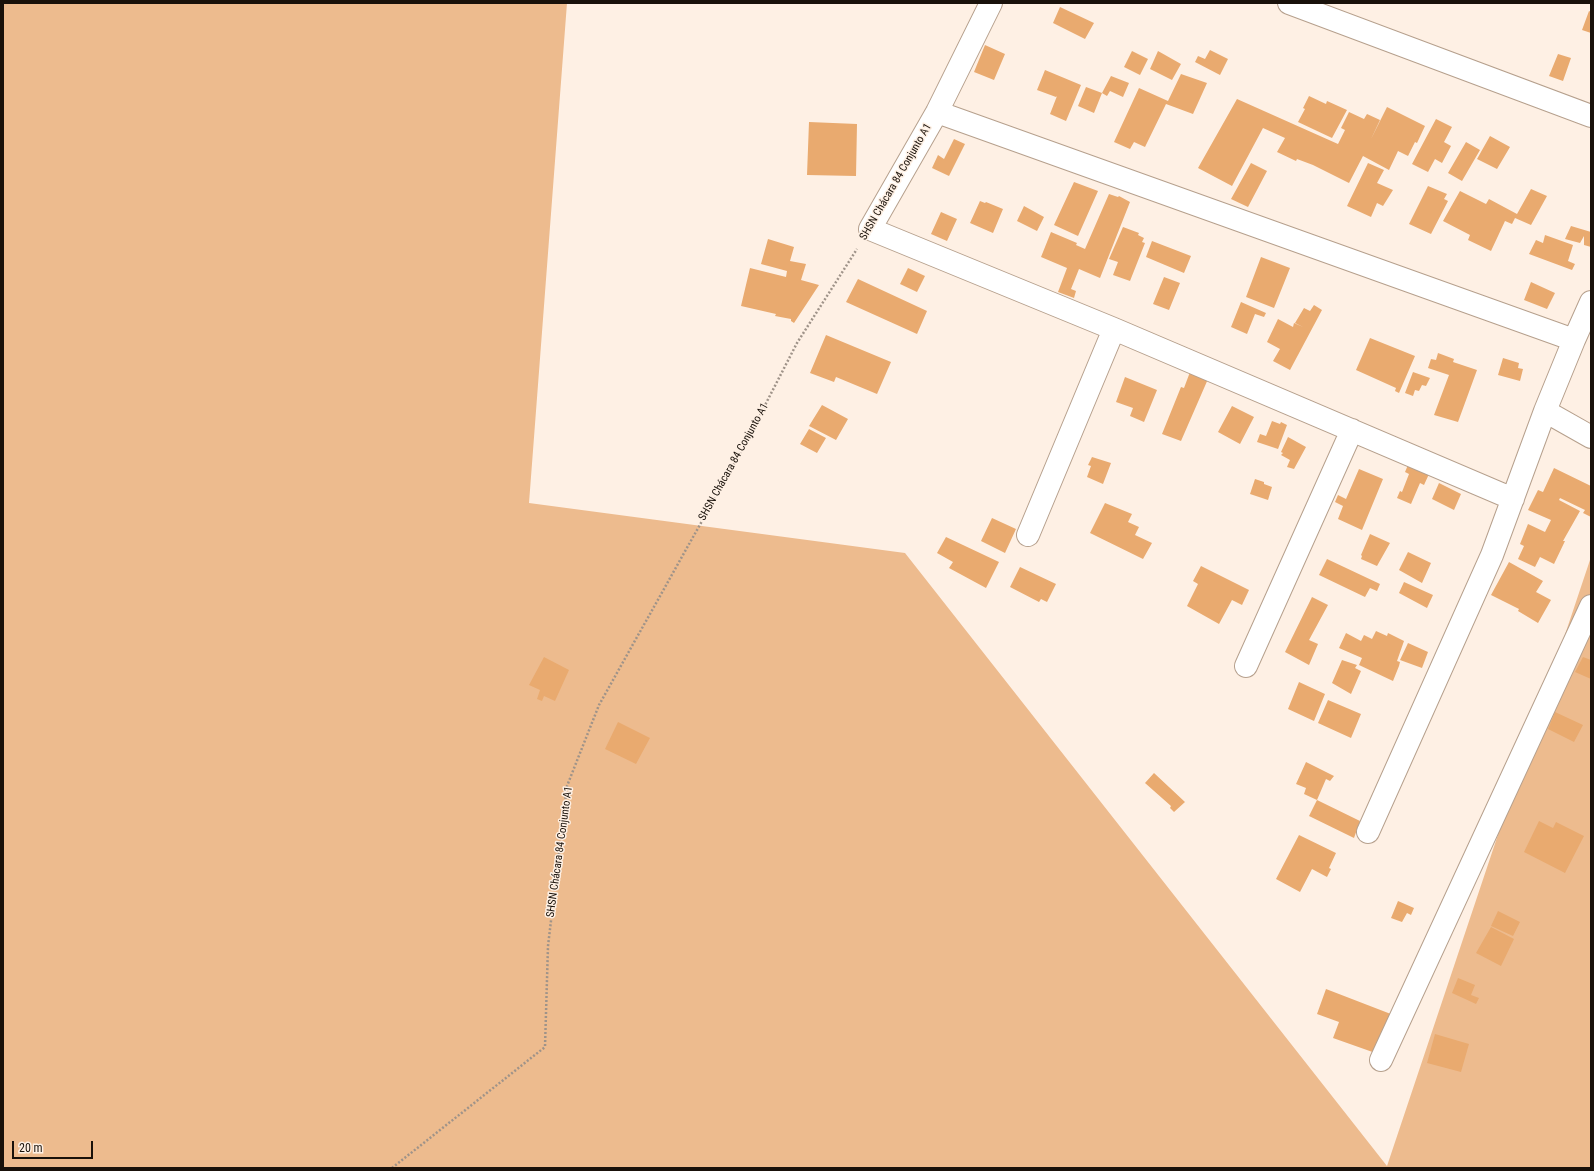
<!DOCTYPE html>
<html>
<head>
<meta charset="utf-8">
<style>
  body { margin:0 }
  #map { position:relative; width:1594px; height:1171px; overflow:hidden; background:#fef0e4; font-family:"Roboto Condensed",sans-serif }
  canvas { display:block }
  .frame { position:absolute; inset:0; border:4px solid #19110a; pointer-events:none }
  .scale { position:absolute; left:12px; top:1141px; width:81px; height:18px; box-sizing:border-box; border:2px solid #19110a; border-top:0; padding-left:5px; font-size:12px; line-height:14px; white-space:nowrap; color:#19110a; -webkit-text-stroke:3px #fef0e4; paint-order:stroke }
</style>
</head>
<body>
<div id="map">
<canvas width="1594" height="1171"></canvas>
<div class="frame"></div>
<div class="scale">20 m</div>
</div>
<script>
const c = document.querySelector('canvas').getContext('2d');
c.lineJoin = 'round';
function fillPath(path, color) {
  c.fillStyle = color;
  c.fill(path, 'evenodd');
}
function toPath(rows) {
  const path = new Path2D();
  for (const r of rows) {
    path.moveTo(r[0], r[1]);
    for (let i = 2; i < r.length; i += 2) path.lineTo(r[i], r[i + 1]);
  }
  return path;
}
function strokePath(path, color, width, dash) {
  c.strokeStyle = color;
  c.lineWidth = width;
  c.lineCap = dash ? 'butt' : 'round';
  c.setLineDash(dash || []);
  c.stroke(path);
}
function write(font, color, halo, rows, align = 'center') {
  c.font = font + ' "Roboto Condensed",sans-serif';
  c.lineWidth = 3;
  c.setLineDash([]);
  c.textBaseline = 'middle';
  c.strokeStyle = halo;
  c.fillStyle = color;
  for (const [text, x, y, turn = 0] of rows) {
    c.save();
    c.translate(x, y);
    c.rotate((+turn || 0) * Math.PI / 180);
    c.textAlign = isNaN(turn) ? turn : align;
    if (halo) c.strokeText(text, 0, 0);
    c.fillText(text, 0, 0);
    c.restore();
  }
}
fillPath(toPath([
  [3,3,567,3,529,503,905,553,1387,1166,1591,557,1591,1168,3,1168]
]), '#edbb8e');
fillPath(toPath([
  [1060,7,1094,23,1085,39,1053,23],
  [1589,11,1591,12,1591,33,1582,30],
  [985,45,1005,54,994,80,974,72],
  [1210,50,1228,59,1220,75,1195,62,1198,56,1205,59],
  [1132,51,1148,59,1140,75,1124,67],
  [1158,51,1181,64,1172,80,1150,69],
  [1558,54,1571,58,1563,81,1549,76],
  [1045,70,1081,85,1066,121,1050,114,1057,96,1056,97,1037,90],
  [1181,74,1207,83,1193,114,1166,104,1145,147,1134,142,1130,149,1114,142,1139,88,1168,101],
  [1111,76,1129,83,1123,97,1110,91,1107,96,1102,93],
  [1086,87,1102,93,1094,113,1078,106],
  [1309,96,1326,104,1327,101,1347,110,1332,138,1298,122,1305,109,1303,108],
  [1237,99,1338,144,1345,130,1341,128,1349,112,1364,119,1367,114,1380,120,1371,139,1387,107,1425,126,1417,143,1415,142,1408,156,1398,151,1389,170,1363,156,1349,183,1313,165,1297,159,1296,161,1277,152,1285,138,1263,128,1232,186,1198,168],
  [1436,119,1452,127,1444,142,1451,146,1442,163,1435,159,1428,172,1412,164],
  [809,122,857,124,856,176,807,175],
  [1490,136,1510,147,1497,169,1477,159],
  [954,139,965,144,949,176,932,168,938,155,944,159],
  [1466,142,1480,150,1462,181,1448,173],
  [1251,163,1267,171,1248,207,1231,199],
  [1368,163,1384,170,1377,183,1393,190,1383,206,1377,203,1371,217,1347,206],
  [1074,182,1098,191,1078,236,1054,225],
  [1428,186,1447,194,1444,199,1448,201,1431,234,1409,224],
  [1531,189,1547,196,1531,225,1515,218,1512,224,1505,221,1491,251,1468,240,1470,235,1443,221,1460,191,1486,204,1489,199,1517,214],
  [1109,194,1118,197,1119,196,1130,202,1100,278,1079,269,1071,289,1076,291,1074,298,1058,292,1067,268,1041,257,1051,232,1077,243,1076,245,1085,249],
  [980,201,985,203,986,202,1003,209,993,233,970,223],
  [1024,206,1044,217,1037,231,1017,221],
  [941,212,957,219,947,241,931,234],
  [1571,226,1591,232,1591,247,1584,245,1584,236,1580,243,1565,239],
  [1123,227,1139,233,1138,235,1144,238,1142,242,1145,243,1130,281,1113,275,1118,262,1109,259],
  [1545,235,1573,245,1568,261,1575,264,1572,270,1529,254,1536,240,1543,243],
  [768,239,794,247,790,261,806,264,801,280,819,285,794,323,791,321,791,319,775,316,776,314,741,306,750,268,786,277,787,271,761,264],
  [1152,241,1191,256,1184,273,1146,257],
  [1261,257,1290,268,1274,308,1246,297],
  [908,268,925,276,917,292,900,284],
  [1164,277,1180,283,1169,310,1153,304],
  [858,279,927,311,917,334,846,302],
  [1531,282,1555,293,1547,309,1524,300],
  [1241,302,1266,313,1264,317,1255,314,1247,334,1231,327],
  [1314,305,1322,310,1290,370,1273,361,1280,349,1267,342,1278,319,1293,327,1294,323,1303,327,1295,323,1304,308,1310,311],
  [826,335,891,362,877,394,836,377,834,382,810,373],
  [1370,338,1415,356,1399,393,1395,391,1396,388,1356,370],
  [1438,353,1454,359,1453,362,1477,370,1458,422,1434,415,1449,375,1428,368,1431,359,1436,360],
  [1503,358,1519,363,1518,368,1523,369,1520,381,1498,375],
  [1190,372,1208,379,1181,441,1162,434,1181,387,1184,388],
  [1413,372,1430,378,1426,386,1422,385,1419,391,1415,390,1413,396,1405,393],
  [1125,377,1157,390,1144,422,1130,416,1133,408,1116,402],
  [822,405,848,419,836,440,809,426],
  [1232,406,1254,417,1240,444,1218,432],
  [1272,421,1280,424,1281,422,1287,425,1278,449,1257,442,1260,434,1266,436],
  [809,429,826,438,817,453,800,444],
  [1288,437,1306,447,1294,469,1287,467,1290,460,1281,455,1283,453,1281,452],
  [1092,457,1111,463,1103,484,1087,477,1091,466,1088,465],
  [1408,465,1429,474,1424,485,1420,483,1411,504,1397,498,1400,491,1402,492,1409,474,1405,472],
  [1554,468,1591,486,1591,517,1583,513,1585,510,1560,498,1559,500,1580,511,1563,541,1565,541,1554,564,1540,557,1535,567,1518,559,1524,546,1520,544,1528,524,1545,532,1551,520,1528,510,1538,490,1543,492],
  [1359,469,1383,479,1362,530,1338,519,1343,506,1335,502,1338,495,1346,499],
  [1255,479,1264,482,1264,484,1272,487,1268,500,1250,494],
  [1439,483,1461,494,1454,510,1432,499],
  [1105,503,1132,514,1128,522,1139,527,1135,535,1152,543,1143,559,1090,533],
  [992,518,1016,529,1005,553,981,541],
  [1370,534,1390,543,1377,566,1361,559,1362,556,1361,555],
  [946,537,999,562,986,588,949,568,953,562,937,553],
  [1408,552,1431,563,1422,583,1399,570],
  [1327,559,1380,584,1377,591,1370,588,1365,597,1319,575],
  [1509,562,1543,581,1536,592,1551,600,1538,623,1518,611,1519,609,1491,595],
  [1201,566,1249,590,1242,605,1232,600,1219,624,1187,606,1198,584,1193,581],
  [1020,567,1056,584,1047,602,1041,599,1039,602,1010,587],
  [1404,582,1433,595,1427,608,1399,593],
  [1312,597,1328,605,1309,640,1318,644,1309,665,1285,652],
  [1376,631,1387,636,1388,633,1404,641,1397,661,1400,662,1399,666,1393,681,1359,665,1362,658,1339,648,1346,633,1361,641,1364,635,1372,639],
  [1408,643,1428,652,1422,668,1400,660],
  [544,657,569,670,555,701,544,696,542,701,537,699,540,690,529,685],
  [1583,657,1591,660,1591,679,1575,672],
  [1342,660,1357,665,1355,668,1361,671,1351,694,1332,683],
  [1299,682,1325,694,1314,721,1288,709],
  [1328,700,1361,714,1351,738,1318,723],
  [1555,712,1583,725,1574,742,1548,729],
  [618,722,650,738,636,764,605,749],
  [1306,762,1334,776,1330,781,1326,779,1317,800,1304,794,1306,788,1296,784],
  [1154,773,1185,802,1174,812,1170,808,1171,806,1145,783],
  [1317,800,1360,821,1354,838,1309,816],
  [1539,821,1553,828,1556,822,1584,836,1565,873,1524,852],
  [1299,835,1336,853,1329,868,1331,869,1327,877,1312,869,1300,892,1276,879],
  [1398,901,1414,908,1411,915,1407,913,1402,922,1391,918],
  [1498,911,1520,922,1513,936,1491,926],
  [1491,927,1514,939,1501,966,1476,953],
  [1458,978,1475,985,1471,995,1479,998,1476,1004,1452,993],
  [1326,989,1396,1016,1381,1055,1333,1038,1339,1022,1317,1014],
  [1435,1034,1469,1044,1461,1072,1427,1063]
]), '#e9aa6f');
const minor = toPath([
  [991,3,937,112,870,229,1114,329,1513,499],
  [1289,3,1591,116],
  [937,112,1574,340],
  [1545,411,1591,437],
  [1028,535,1114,329],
  [1246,666,1352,430],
  [1368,832,1492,555,1545,411,1574,340,1591,302],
  [1381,1060,1591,606]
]);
strokePath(minor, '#b6a08d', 24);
strokePath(toPath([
  [392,1168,545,1047,548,946,567,786,599,705,744,446,797,343,857,249]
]), '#9f9389', 2.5, [2, 2]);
strokePath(minor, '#fff', 22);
write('11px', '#19110a', '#fef0e4', [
  ["SHSN Chácara 84 Conjunto A1",896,182,-60],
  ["SHSN Chácara 84 Conjunto A1",734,462,-61],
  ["SHSN Chácara 84 Conjunto A1",560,852,-82]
]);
</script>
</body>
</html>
